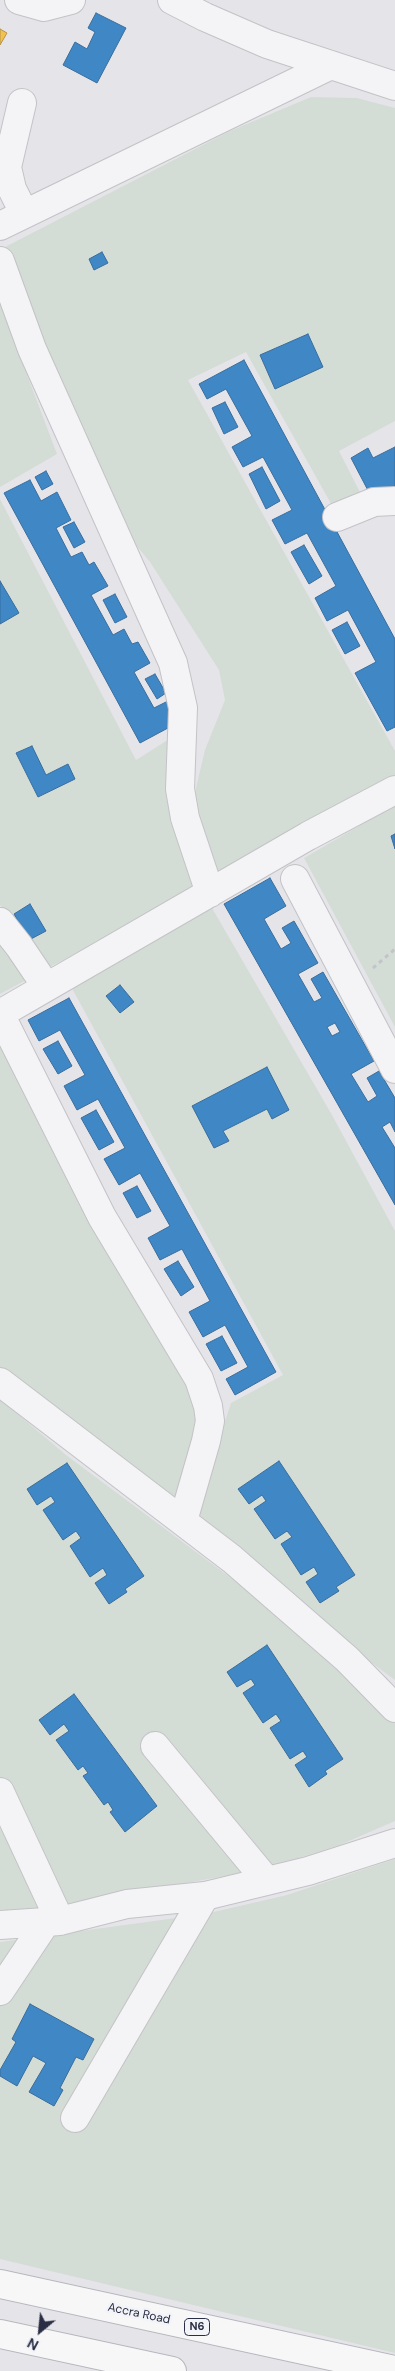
<!DOCTYPE html>
<html>
<head>
<meta charset="utf-8">
<style>
  body { margin:0 }
  #map { position:relative; width:395px; height:2371px; overflow:hidden; background:#e5e5e9; font-family:"DM Sans",sans-serif }
  canvas { display:block }
  .north { position:absolute; left:15px; top:2306px; width:50px; height:50px; -webkit-text-stroke:4px #f3f4f8; paint-order:stroke; rotate:208deg; font-size:14px; font-weight:700; line-height:20px; text-align:center; color:#2a2e44 }
  .north::after { content:''; display:block; margin:auto; width:18px; height:22px; background:#2a2e44; clip-path:polygon(50% 0,100% 100%,50% 72%,0 100%) }
</style>
</head>
<body>
<div id="map">
<canvas width="395" height="2371"></canvas>
<div class="north">N</div>
</div>
<script>
const c = document.querySelector('canvas').getContext('2d');
c.lineJoin = 'round';
function fillPath(path, color) {
  c.fillStyle = color;
  c.fill(path, 'evenodd');
}
function toPath(rows) {
  const path = new Path2D();
  for (const r of rows) {
    path.moveTo(r[0], r[1]);
    for (let i = 2; i < r.length; i += 2) path.lineTo(r[i], r[i + 1]);
  }
  return path;
}
function strokePath(path, color, width, dash) {
  c.strokeStyle = color;
  c.lineWidth = width;
  c.lineCap = dash ? 'butt' : 'round';
  c.setLineDash(dash || []);
  c.stroke(path);
}
function write(font, color, halo, rows, align = 'center') {
  c.font = font + ' "DM Sans",sans-serif';
  c.lineWidth = 5;
  c.setLineDash([]);
  c.textBaseline = 'middle';
  c.strokeStyle = halo;
  c.fillStyle = color;
  for (const [text, x, y, turn = 0] of rows) {
    c.save();
    c.translate(x, y);
    c.rotate((+turn || 0) * Math.PI / 180);
    c.textAlign = isNaN(turn) ? turn : align;
    if (halo) c.strokeText(text, 0, 0);
    c.fillText(text, 0, 0);
    c.restore();
  }
}
fillPath(toPath([
  [311,97,357,98,395,108,395,421,339,451,364,500,334,509,246,352,188,380,395,751,395,777,217,877,194,796,205,750,225,700,219,670,150,562,119,525,5,247,230,131],
  [0,290,18,351,57,454,0,487],
  [0,499,136,760,174,736,170,820,201,887,46,969,0,905],
  [395,805,395,1027,304,858],
  [212,908,332,1115,395,1231,395,1680,308,1616,191,1524,231,1403,283,1375,69,983],
  [0,935,30,978,0,994],
  [0,1030,199,1402,181,1515,0,1377],
  [0,1399,66,1455,286,1619,395,1720,395,1821,340,1845,264,1869,64,1905,0,1785],
  [0,1827,13,1852,41,1913,0,1917],
  [395,1859,395,2353,0,2259,0,1942,205,1914,287,1895]
]), '#d3ddd5');
const homes = toPath([
  [0,29,7,33,0,45,0,29]
]);
fillPath(homes, '#f2c14e');
strokePath(homes, '#b6954b', 1);
const schools = toPath([
  [96,13,126,28,97,83,63,65,75,42,87,49,95,32,88,28,96,13],
  [102,252,108,263,94,270,89,259,102,252],
  [308,334,323,367,275,389,260,355,308,334],
  [244,360,395,639,395,727,387,731,355,673,376,662,348,610,327,621,315,598,336,586,307,533,285,544,272,520,292,510,263,457,243,467,232,447,252,436,226,389,207,399,199,384,244,360],
  [225,402,238,427,224,434,212,408,225,402],
  [395,447,395,488,373,500,351,458,368,448,373,458,395,447],
  [262,467,280,501,266,509,249,474,262,467],
  [46,471,53,484,42,490,35,477,46,471],
  [30,480,41,501,57,492,71,520,56,528,71,557,82,552,89,565,94,562,108,586,91,595,113,635,124,629,132,644,138,642,150,663,134,672,154,708,170,700,181,721,140,743,4,493,30,480],
  [74,522,85,542,74,548,63,527,74,522],
  [304,545,322,576,309,584,291,552,304,545],
  [0,581,19,613,0,624,0,581],
  [115,594,127,617,115,623,103,600,115,594],
  [347,622,360,646,345,654,332,630,347,622],
  [155,674,166,693,157,699,145,679,155,674],
  [32,746,46,775,68,764,75,779,38,797,16,753,32,746],
  [395,834,395,849,391,836,395,834],
  [270,878,286,906,264,919,281,949,291,943,282,928,294,921,318,963,298,974,314,1002,322,998,311,979,323,972,374,1061,351,1074,368,1102,377,1096,367,1078,379,1071,395,1098,395,1132,390,1122,382,1127,395,1148,395,1205,224,904,270,878],
  [335,1023,340,1032,332,1036,327,1027,335,1023],
  [30,904,46,931,29,940,14,914,30,904],
  [120,985,134,1002,120,1013,106,996,120,985],
  [69,998,276,1372,235,1395,226,1379,248,1367,225,1325,203,1337,189,1312,210,1301,182,1249,160,1260,148,1238,170,1226,140,1173,119,1185,104,1159,125,1148,98,1099,77,1110,64,1086,85,1075,60,1030,39,1041,28,1020,69,998],
  [58,1041,72,1066,58,1074,43,1049,58,1041],
  [267,1067,289,1110,272,1119,267,1109,223,1131,229,1141,214,1148,192,1106,267,1067],
  [96,1110,114,1142,99,1150,81,1118,96,1110],
  [137,1186,151,1211,137,1218,123,1193,137,1186],
  [178,1261,194,1287,181,1296,164,1269,178,1261],
  [222,1336,237,1363,221,1371,206,1344,222,1336],
  [279,1461,355,1575,336,1587,339,1591,320,1603,306,1582,318,1574,314,1567,301,1575,281,1544,292,1537,287,1531,275,1539,254,1509,266,1501,262,1495,249,1504,238,1489,279,1461],
  [67,1463,144,1576,125,1589,127,1592,109,1604,95,1583,107,1575,103,1568,90,1577,70,1546,81,1538,76,1531,63,1540,43,1510,55,1502,51,1496,37,1505,27,1489,67,1463],
  [267,1645,343,1759,325,1771,327,1774,309,1787,295,1765,307,1757,303,1751,290,1759,270,1728,281,1721,276,1714,263,1723,243,1693,255,1685,251,1679,237,1687,227,1672,267,1645],
  [74,1694,157,1806,125,1832,110,1812,113,1810,108,1802,104,1805,83,1776,88,1773,83,1766,78,1770,56,1740,69,1731,64,1724,50,1735,39,1720,74,1694],
  [30,2004,94,2039,83,2060,76,2057,60,2088,63,2090,54,2106,29,2092,46,2063,33,2056,17,2086,0,2076,0,2070,16,2042,12,2039,30,2004]
]);
fillPath(schools, '#3f88c5');
strokePath(schools, '#396d9e', 1);
const minor = toPath([
  [19,0,44,7,71,0],
  [172,0,205,17,267,44,395,86],
  [22,103,7,167,12,189,24,213],
  [0,226,329,66],
  [0,261,32,349,173,663,183,708,180,789,185,818,210,893],
  [337,517,374,502,395,501],
  [295,879,395,1069],
  [0,922,19,946,46,986],
  [0,1014,102,1217,199,1379,208,1406,210,1421,206,1441,183,1521],
  [0,1014,308,836,395,790],
  [0,1382,232,1559,347,1659,395,1708],
  [155,1746,267,1881],
  [0,1792,60,1921],
  [0,1925,60,1921,127,1904,205,1896,308,1871,395,1843],
  [0,1991,46,1922],
  [75,2118,205,1896]
]);
const highway = toPath([
  [0,2284,395,2370],
  [0,2334,172,2371]
]);
strokePath(minor, '#c3c3c7', 30);
strokePath(highway, '#b7b8be', 30);
strokePath(toPath([
  [373,968,395,949]
]), '#c3c4c9', 3, [4, 4]);
strokePath(minor, '#f4f4f6', 28);
strokePath(highway, '#f7f7f8', 28);
for (const [x, y, w] of [
  [197,2327,25]
]) {
  const box = new Path2D();
  box.roundRect(x - w / 2, y - 8.5, w, 17, 4);
  c.fillStyle = '#f3f4f8';
  c.fill(box);
  strokePath(box, '#2a2e44', 1);
}
write('bold 11px', '#2a2e44', null, [
  ["N6",197,2327]
]);
write('12px', '#2a2e44', '#f3f4f8', [
  ["Accra Road",139,2314,12]
]);
</script>
</body>
</html>
